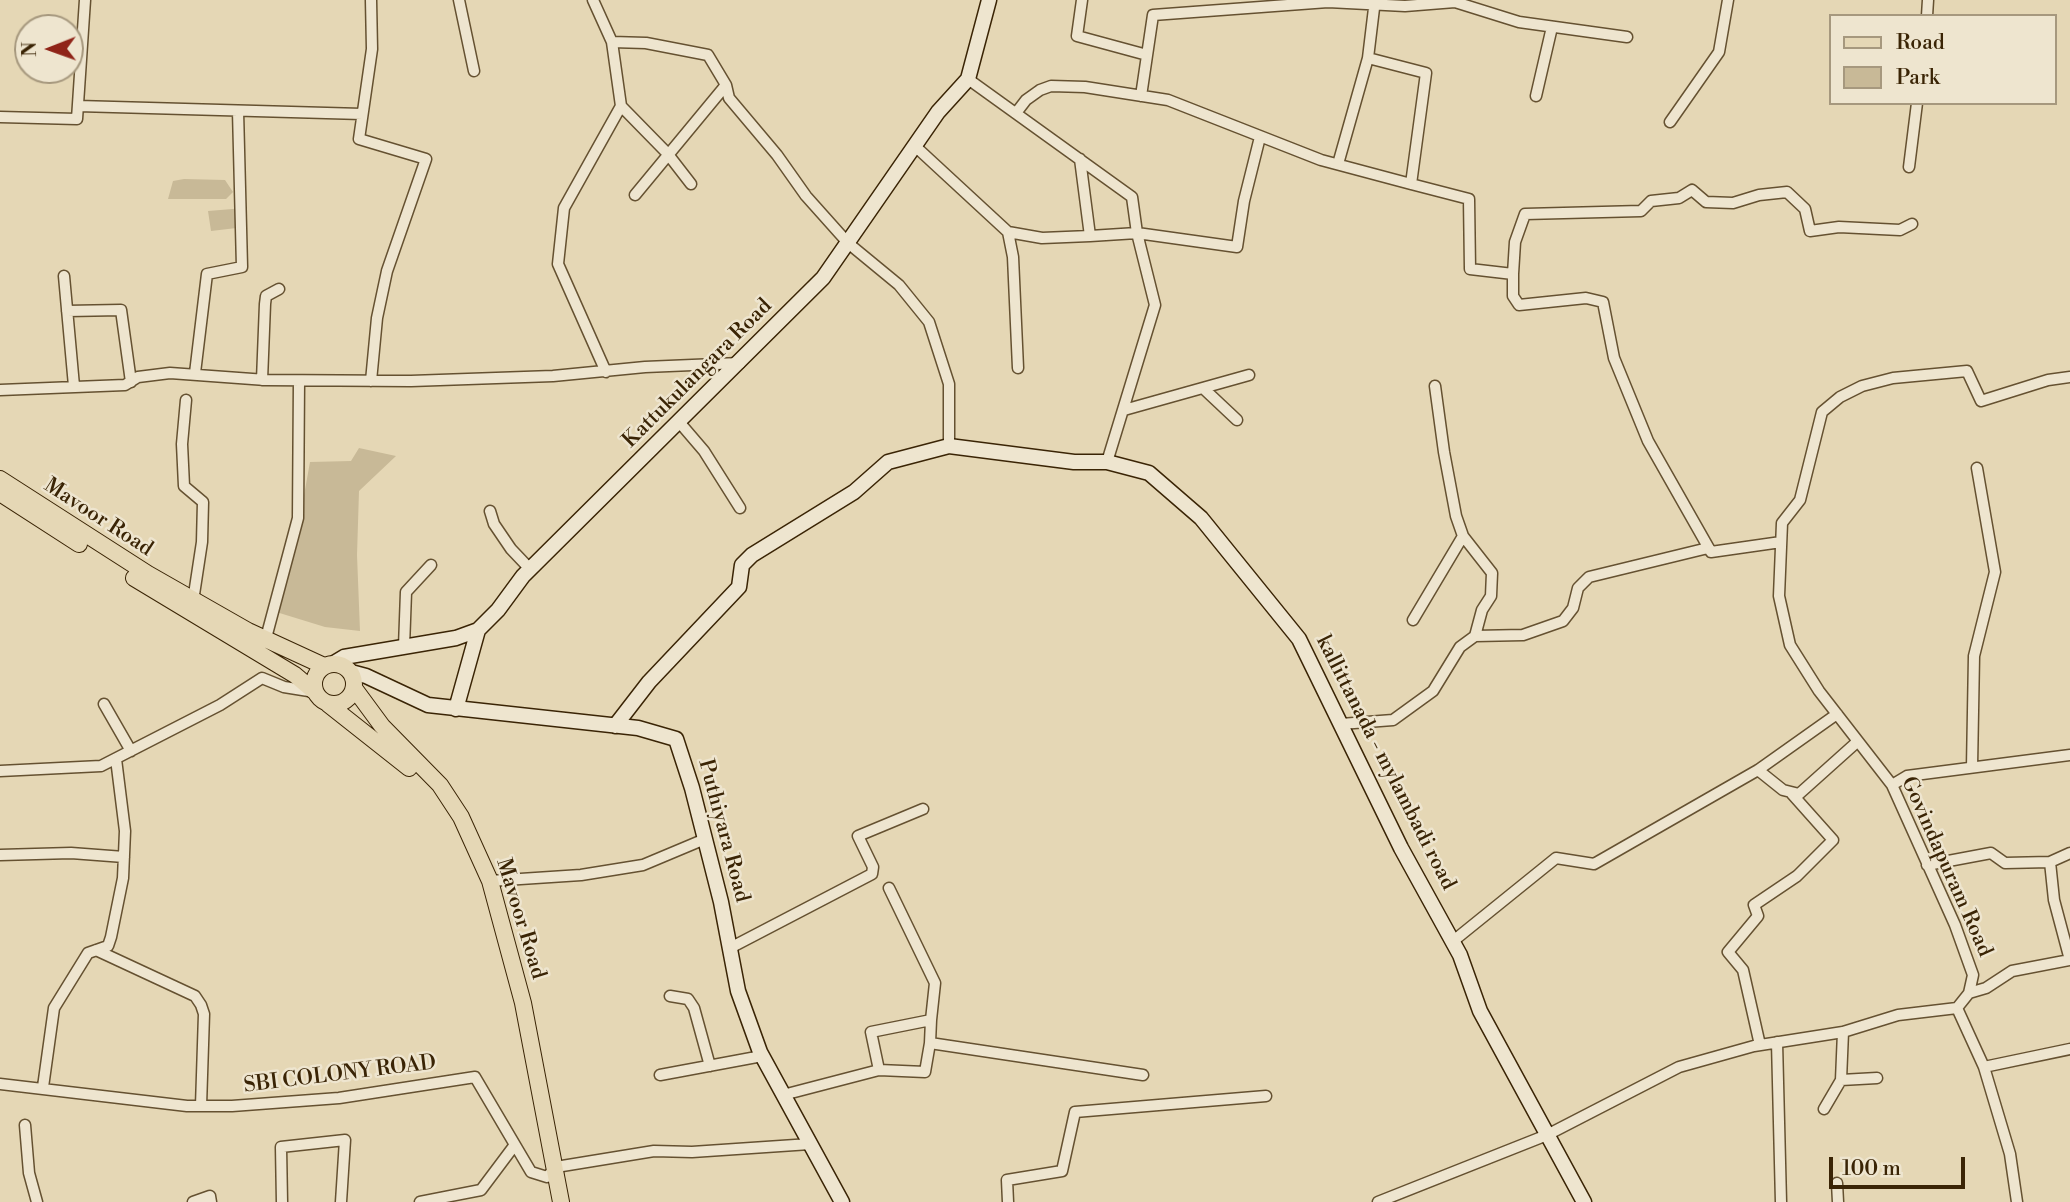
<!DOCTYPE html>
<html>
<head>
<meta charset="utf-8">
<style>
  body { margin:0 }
  #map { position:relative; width:2070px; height:1202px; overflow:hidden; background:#e5d7b5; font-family:"Libre Bodoni",serif }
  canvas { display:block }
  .legend { position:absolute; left:1829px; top:14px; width:228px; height:91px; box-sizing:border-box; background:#eee5cf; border:2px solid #a6987e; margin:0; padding:9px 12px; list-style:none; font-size:21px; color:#3a2405 }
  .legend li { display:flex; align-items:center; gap:14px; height:35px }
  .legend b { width:35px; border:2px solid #a6987e }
  .north { position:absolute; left:14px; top:14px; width:70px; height:70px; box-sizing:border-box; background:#eee5cf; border:2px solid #a6987e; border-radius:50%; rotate:269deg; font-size:19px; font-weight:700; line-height:28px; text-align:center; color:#3a2405 }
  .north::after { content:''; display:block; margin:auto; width:24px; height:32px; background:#8f2418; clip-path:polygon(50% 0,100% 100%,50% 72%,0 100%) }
  .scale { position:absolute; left:1829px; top:1157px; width:136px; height:32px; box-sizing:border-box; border:4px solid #3a2405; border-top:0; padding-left:9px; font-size:21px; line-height:24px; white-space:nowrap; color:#3a2405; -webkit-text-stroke:5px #eee5cf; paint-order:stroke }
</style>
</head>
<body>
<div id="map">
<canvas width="2070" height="1202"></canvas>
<ul class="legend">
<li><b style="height:9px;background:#e5d7b5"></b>Road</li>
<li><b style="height:19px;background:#c8b997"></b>Park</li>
</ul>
<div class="north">N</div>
<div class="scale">100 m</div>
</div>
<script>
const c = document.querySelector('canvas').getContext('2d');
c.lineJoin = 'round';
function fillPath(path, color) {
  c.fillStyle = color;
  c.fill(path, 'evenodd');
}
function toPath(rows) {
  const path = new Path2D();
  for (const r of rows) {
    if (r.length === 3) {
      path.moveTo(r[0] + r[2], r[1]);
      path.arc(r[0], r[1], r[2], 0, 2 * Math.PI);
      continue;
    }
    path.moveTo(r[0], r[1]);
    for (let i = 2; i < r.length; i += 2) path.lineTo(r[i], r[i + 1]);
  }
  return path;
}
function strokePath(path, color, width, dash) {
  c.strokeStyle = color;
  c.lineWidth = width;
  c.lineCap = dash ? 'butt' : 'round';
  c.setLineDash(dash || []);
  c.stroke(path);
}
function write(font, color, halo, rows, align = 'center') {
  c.font = font + ' "Libre Bodoni",serif';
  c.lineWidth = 5;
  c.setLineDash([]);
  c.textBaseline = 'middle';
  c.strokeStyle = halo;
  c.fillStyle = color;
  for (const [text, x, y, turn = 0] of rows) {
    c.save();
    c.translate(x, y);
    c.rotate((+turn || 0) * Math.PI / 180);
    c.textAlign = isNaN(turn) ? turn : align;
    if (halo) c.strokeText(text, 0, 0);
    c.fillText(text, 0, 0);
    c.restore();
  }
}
fillPath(toPath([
  [184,179,225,180,233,192,226,199,168,199,173,181],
  [245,208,245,227,211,231,208,211],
  [359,448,396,456,359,491,357,555,360,631,325,627,273,611,301,512,310,462,351,461]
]), '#c8b997');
const street = toPath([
  [371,0,372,49,359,139,426,159,387,271,377,318,371,381],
  [459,0,474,71],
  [593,0,612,42,621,106,667,153,691,184],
  [1082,0,1077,36,1147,55],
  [1927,16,1928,0],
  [612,42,646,43,708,55,726,85,729,98,777,155,806,196,848,243,899,285,929,322,949,384,949,446],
  [968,79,1132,197,1137,233,1155,305,1107,462],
  [1141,96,1153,15,1328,2,1405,6,1455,2,1519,22,1627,37],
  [1536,96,1552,27],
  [78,106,362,114],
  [1016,113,1026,100,1040,90,1051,86,1085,87,1168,100,1321,160,1411,184,1426,73,1368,58],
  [0,117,77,119,85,0],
  [1670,122,1719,52,1728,0],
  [916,147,1008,232,1013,257,1018,368],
  [1080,159,1090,236,1137,233,1237,247,1244,201,1260,137],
  [1338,164,1368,58,1375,0],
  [1909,167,1917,103],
  [1411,184,1469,199,1470,269,1513,274,1513,296,1519,305,1586,298,1603,302,1614,358,1648,441,1711,552,1781,542],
  [635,195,726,85],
  [1008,232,1042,238,1090,236],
  [1513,274,1515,242,1525,214,1641,211,1651,201,1679,198,1692,190,1706,202,1733,203,1759,195,1787,192,1805,209,1810,231,1839,227,1900,230,1912,224],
  [64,276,74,386],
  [67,311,121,310,131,382],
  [606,372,558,264,564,208,621,106],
  [195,373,207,274,242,267,238,111],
  [262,380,265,304,266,296,279,289],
  [1203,388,1237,420],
  [0,390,125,385,138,377,170,373,266,380,411,381,553,376,645,367,740,363],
  [186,400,182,444,184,486,203,502,202,542,193,601],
  [1124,410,1249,375],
  [680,423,704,451,740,508],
  [490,511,494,524,511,549,530,569],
  [1463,536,1492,573,1491,596,1482,610,1475,636],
  [1413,620,1463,536,1456,516,1444,452,1435,386],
  [266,638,298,518,299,381],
  [404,647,406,592,431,565],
  [104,704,131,751],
  [1341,724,1393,720,1433,691,1460,647,1475,636,1523,635,1563,621,1573,608,1578,588,1589,577,1708,548],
  [1972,767,1974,656,1995,572,1977,468],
  [1758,770,1783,790,1799,794,1857,742],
  [0,771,101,766,220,705,262,678,284,687,315,692],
  [1892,785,1907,776,2070,755],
  [0,855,71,853,124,857],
  [2050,862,2054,900,2070,960],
  [1927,865,1991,853,2005,863,2050,862,2070,853],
  [490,881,581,875,643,865,705,839],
  [889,888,935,983,931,1020],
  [1452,942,1556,858,1594,864,1758,770,1837,714],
  [730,948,872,874,873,867,858,836,923,809],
  [96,950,195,996,201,1005,204,1014,201,1106],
  [1969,993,1986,988,2012,971,2070,960],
  [670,996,688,999,694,1008,710,1066],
  [1777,1042,1781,1202],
  [1760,1045,1743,970,1728,952,1758,916,1754,905,1797,876,1833,840,1792,794],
  [1984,1067,2070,1049],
  [879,1070,871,1032,931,1020,930,1043],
  [660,1075,762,1056],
  [1841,1080,1877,1078],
  [0,1084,187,1106,232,1106,339,1098,475,1077,531,1172,547,1177,556,1167,654,1151,692,1152,810,1144],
  [43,1087,54,1008,88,953,108,946,111,937,123,878,125,831,116,759],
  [783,1095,879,1070,925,1072,930,1043,1143,1075],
  [1824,1109,1841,1080,1843,1032],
  [25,1125,29,1173,37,1202],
  [1837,1183,1838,1202],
  [193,1202,210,1196,211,1202],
  [282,1202,281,1147,345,1140,341,1202],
  [420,1202,481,1190,514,1146],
  [1008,1202,1007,1180,1062,1171,1075,1112,1266,1096],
  [1378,1202,1547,1135,1679,1067,1754,1046,1843,1032,1898,1015,1957,1008],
  [2017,1202,2010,1154,1984,1067,1957,1008,1969,993,1973,975,1955,925,1892,785,1819,691,1790,645,1779,596,1782,523,1800,500,1822,412,1840,397,1862,386,1893,378,1967,371,1981,401,2048,380,2070,377]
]);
const secondary = toPath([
  [334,663,344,657,456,638,478,630,498,610,523,576,823,278,938,112,968,79,989,0],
  [351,672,366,676,428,705,638,728,676,739,692,788,721,902,738,991,760,1052,842,1202],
  [456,709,478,630],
  [615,726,649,682,739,587,742,565,752,555,854,492,888,462,949,446,1074,462,1107,462,1149,473,1201,518,1299,639,1401,848,1460,955,1480,1011,1584,1202]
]);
const primary = toPath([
  [0,479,148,574,248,631,324,666],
  [0,493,79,544],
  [134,578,295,675,315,692],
  [334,684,20],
  [354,688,382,726,440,785,461,817,490,881,523,1003,561,1202],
  [328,704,409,768]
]);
strokePath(street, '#655131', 13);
strokePath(secondary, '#3a2405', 17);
strokePath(primary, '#3a2405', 18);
strokePath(street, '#eee5cf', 10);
strokePath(secondary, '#eee5cf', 14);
strokePath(primary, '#e5d7b5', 16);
write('21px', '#3a2405', '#eee5cf', [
  ["Kattukulangara Road",698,374,-45],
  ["Mavoor Road",98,518,33],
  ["kallittanada - mylambadi road",1385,763,63],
  ["Puthiyara Road",723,831,75],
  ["Govindapuram Road",1946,867,66],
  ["Mavoor Road",520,919,73],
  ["SBI COLONY ROAD",340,1075,-7]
]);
</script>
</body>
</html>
